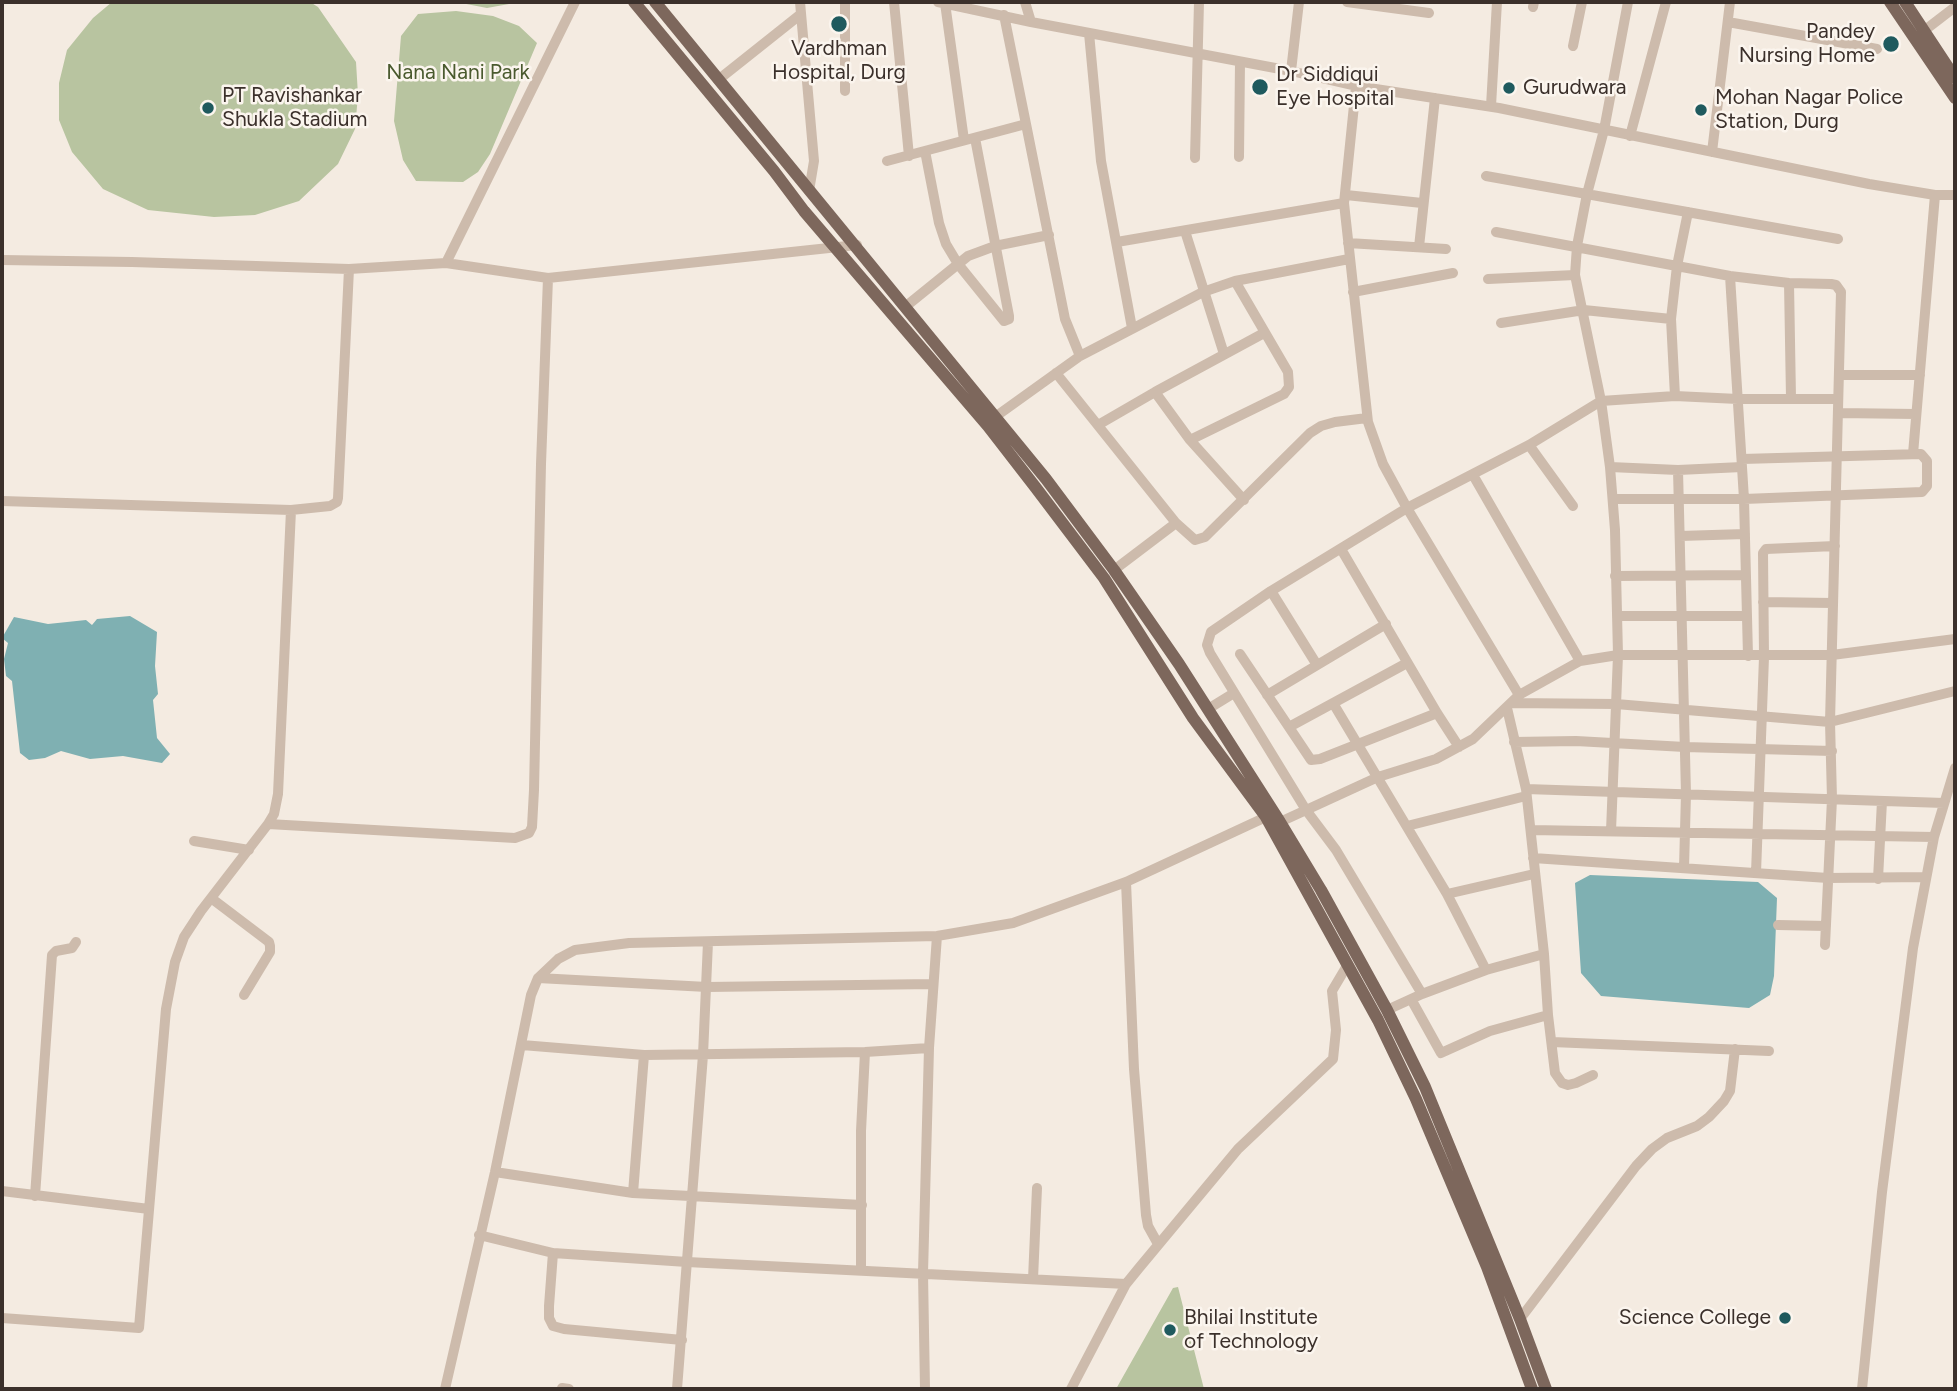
<!DOCTYPE html>
<html>
<head>
<meta charset="utf-8">
<style>
  body { margin:0 }
  #map { position:relative; width:1957px; height:1391px; overflow:hidden; background:#f4ebe1; font-family:Figtree,sans-serif }
  canvas { display:block }
  .frame { position:absolute; inset:0; border:4px solid #3b302b; pointer-events:none }
</style>
</head>
<body>
<div id="map">
<canvas width="1957" height="1391"></canvas>
<div class="frame"></div>
</div>
<script>
const c = document.querySelector('canvas').getContext('2d');
c.lineJoin = 'round';
function fillPath(path, color) {
  c.fillStyle = color;
  c.fill(path, 'evenodd');
}
function toPath(rows) {
  const path = new Path2D();
  for (const r of rows) {
    path.moveTo(r[0], r[1]);
    for (let i = 2; i < r.length; i += 2) path.lineTo(r[i], r[i + 1]);
  }
  return path;
}
function strokePath(path, color, width, dash) {
  c.strokeStyle = color;
  c.lineWidth = width;
  c.lineCap = dash ? 'butt' : 'round';
  c.setLineDash(dash || []);
  c.stroke(path);
}
function write(font, color, halo, rows, align = 'center') {
  c.font = font + ' Figtree,sans-serif';
  c.lineWidth = 5;
  c.setLineDash([]);
  c.textBaseline = 'middle';
  c.strokeStyle = halo;
  c.fillStyle = color;
  for (const [text, x, y, turn = 0] of rows) {
    c.save();
    c.translate(x, y);
    c.rotate((+turn || 0) * Math.PI / 180);
    c.textAlign = isNaN(turn) ? turn : align;
    if (halo) c.strokeText(text, 0, 0);
    c.fillText(text, 0, 0);
    c.restore();
  }
}
fillPath(toPath([
  [112,2,310,2,318,7,356,62,358,95,355,129,338,164,299,201,255,215,214,217,148,210,103,189,72,152,59,120,59,83,67,50,93,18],
  [456,2,520,2,487,8],
  [456,11,493,16,519,26,537,43,490,154,478,172,463,182,416,181,403,160,394,121,401,36,418,14],
  [1178,1287,1204,1389,1116,1389,1173,1288]
]), '#b8c4a0');
fillPath(toPath([
  [130,616,157,632,155,666,158,694,153,700,157,738,170,754,162,763,123,756,90,759,61,751,45,758,29,760,20,753,12,681,6,676,4,659,8,643,2,638,14,617,48,624,86,620,92,625,97,619],
  [1590,875,1758,882,1777,898,1774,976,1770,995,1749,1008,1601,996,1581,973,1575,883]
]), '#7fb0b2');
strokePath(toPath([
  [800,2,814,161,809,191],
  [894,2,909,156],
  [938,2,1031,22,1291,71,1356,86,1499,108,1869,184,1935,195,1955,195],
  [1025,2,1031,22],
  [1347,2,1429,13],
  [945,3,964,140],
  [1533,7,1534,2],
  [1728,22,1877,49],
  [1925,30,1955,7],
  [1089,33,1101,161,1132,328],
  [1573,46,1582,2],
  [1291,71,1299,2],
  [718,80,801,14],
  [1356,86,1344,203,1368,422,1383,464,1407,508,1519,695],
  [845,91,845,2],
  [1491,106,1497,2],
  [1026,124,1065,319,1080,356],
  [1630,136,1666,2],
  [925,151,939,223,946,244,958,264,1004,321,1009,319,1009,316,975,138],
  [1712,152,1730,2],
  [1239,157,1240,62],
  [1195,158,1199,2],
  [887,161,1026,124,1004,15],
  [1486,176,1838,239],
  [1346,195,1422,203],
  [1185,231,1224,354],
  [1496,232,1730,276,1789,283,1831,284,1836,285,1841,292,1830,722,1832,799,1825,945],
  [1117,242,1344,203],
  [1348,243,1446,249],
  [1419,247,1435,98],
  [2,260,132,262,349,269,446,263,548,278,857,245],
  [446,263,575,2],
  [1730,276,1744,499,1748,656],
  [1488,279,1575,275],
  [1789,283,1791,398],
  [1353,292,1453,273],
  [905,307,968,256,995,246,1049,235],
  [1671,319,1677,266,1688,212],
  [1501,323,1584,310,1671,319,1675,396],
  [1056,373,1176,523,1195,540,1205,537,1310,433,1321,426,1335,422,1367,418],
  [1839,375,1920,375],
  [1155,392,1190,440,1244,500],
  [1838,413,1916,414],
  [995,417,1080,356,1203,292,1235,281,1349,259],
  [1098,425,1155,392,1264,333],
  [1190,440,1284,394,1289,387,1288,372,1235,281],
  [1529,445,1573,506],
  [1913,454,1935,195],
  [1610,467,1678,470,1742,467],
  [1678,470,1686,794,1684,868],
  [1473,475,1580,661],
  [1613,499,1744,499,1922,492,1927,486,1927,461,1921,454,1742,459],
  [2,501,291,510],
  [1680,536,1745,534],
  [1341,549,1437,713,1459,747],
  [1114,570,1176,523],
  [1615,576,1745,575],
  [1271,591,1317,665],
  [1763,602,1833,603],
  [1617,616,1747,616],
  [1240,654,1311,760,1320,759,1437,713],
  [1267,695,1386,624],
  [1333,703,1447,894,1486,970],
  [1511,703,1616,704,1830,722,1955,691],
  [1507,708,1526,789,1544,954,1548,1015,1555,1073,1562,1083,1568,1085,1576,1083,1593,1075],
  [1208,709,1234,693],
  [1289,727,1407,663],
  [1514,742,1576,741,1685,747,1832,751],
  [1526,789,1944,803],
  [268,824,515,838,529,833,532,827,534,790,541,464,548,278],
  [1407,826,1526,796],
  [1531,830,1934,837],
  [1611,831,1618,655,1615,530,1610,467,1601,401,1575,275,1577,246,1587,194,1604,130,1628,2],
  [194,841,249,850],
  [1533,858,1828,878,1926,877],
  [1756,873,1764,657,1763,553,1766,549,1835,546],
  [1878,879,1882,801],
  [1126,882,1134,1069,1146,1215,1148,1226,1158,1244],
  [1447,894,1534,874],
  [211,898,269,942,270,946,270,952,244,995],
  [1778,925,1826,926],
  [538,978,707,987,933,984],
  [1422,994,1486,970,1544,954],
  [1411,999,1441,1053,1490,1031,1548,1015],
  [1387,1010,1422,994,1336,850,1306,810,1210,653,1207,645,1211,632,1271,591,1407,508,1529,445,1601,401,1675,396,1738,399,1838,399],
  [1552,1042,1769,1051],
  [522,1045,644,1055,865,1052,929,1048],
  [495,1172,633,1193,862,1205],
  [2,1191,149,1209],
  [633,1193,644,1055],
  [35,1196,52,955,56,951,72,948,76,942],
  [479,1235,553,1253,687,1262,1126,1284],
  [553,1253,549,1306,549,1318,553,1326,564,1329,682,1340],
  [861,1270,861,1131,865,1052],
  [1033,1279,1037,1188],
  [2,1318,139,1328,166,1009,175,962,184,937,201,911,268,824,274,814,278,794,291,510,330,506,337,502,338,498,349,269],
  [1520,1319,1636,1166,1652,1149,1667,1138,1697,1126,1709,1117,1724,1101,1730,1091,1735,1049],
  [562,1388,569,1389],
  [445,1389,495,1172,531,995,538,978,558,959,575,950,629,943,937,936,1013,923,1126,882,1266,817,1280,822,1378,777,1436,759,1473,739,1519,695,1580,661,1618,655,1832,655,1955,639],
  [677,1389,703,1055,708,942],
  [925,1389,923,1273,929,1048,937,936],
  [1071,1389,1126,1284,1139,1268,1238,1149,1333,1059,1336,1030,1332,991,1348,964],
  [1862,1389,1882,1192,1913,948,1934,837,1955,768]
]), '#cdbbac', 10);
strokePath(toPath([
  [634,2,774,171,804,211,988,426,1036,488,1104,578,1193,718,1266,817,1378,1020,1416,1099,1487,1267,1532,1389],
  [655,2,1046,479,1114,570,1179,664,1280,822,1321,890,1387,1010,1425,1087,1520,1319,1546,1389],
  [1890,2,1955,98],
  [1905,2,1955,78]
]), '#7d675c', 12);
for (const [x, y, r, color] of [
  [839,24,9,"#1f5a5e"],
  [1891,44,9,"#1f5a5e"],
  [1260,87,9,"#1f5a5e"],
  [1509,88,7,"#1f5a5e"],
  [208,108,7,"#1f5a5e"],
  [1701,110,7,"#1f5a5e"],
  [1785,1318,7,"#1f5a5e"],
  [1170,1330,7,"#1f5a5e"]
]) {
  const dot = new Path2D();
  dot.arc(x, y, r, 0, 2 * Math.PI);
  c.fillStyle = color;
  c.fill(dot);
  strokePath(dot, '#fbf5ee', 2.5);
}
write('21px', '#3b302b', '#fbf5ee', [
  ["Pandey",1875,32,"right"],
  ["Nursing Home",1875,56,"right"],
  ["Vardhman",839,49,"center"],
  ["Hospital, Durg",839,73,"center"],
  ["Dr Siddiqui",1276,75],
  ["Eye Hospital",1276,99],
  ["Gurudwara",1523,88],
  ["PT Ravishankar",222,96],
  ["Shukla Stadium",222,120],
  ["Mohan Nagar Police",1715,98],
  ["Station, Durg",1715,122],
  ["Bhilai Institute",1184,1318],
  ["of Technology",1184,1342],
  ["Science College",1771,1318,"right"]
], 'left');
write('21px', '#4a5a2e', '#fbf5ee', [
  ["Nana Nani Park",458,73]
]);
</script>
</body>
</html>
